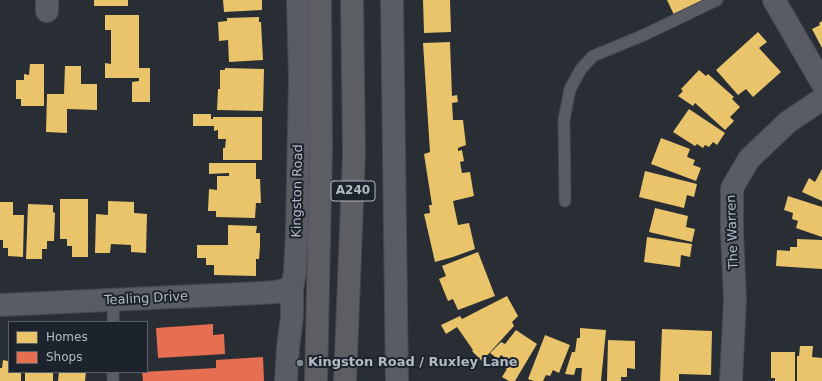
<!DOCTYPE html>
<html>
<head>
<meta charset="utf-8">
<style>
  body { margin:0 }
  #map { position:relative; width:822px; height:381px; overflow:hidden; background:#292d34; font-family:"DejaVu Sans",sans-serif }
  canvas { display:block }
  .legend { position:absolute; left:8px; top:321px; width:140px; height:52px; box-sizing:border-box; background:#1d232d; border:1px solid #595f69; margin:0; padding:5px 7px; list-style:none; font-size:12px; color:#b3b9c4 }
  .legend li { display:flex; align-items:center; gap:8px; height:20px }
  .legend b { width:20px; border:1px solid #595f69 }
</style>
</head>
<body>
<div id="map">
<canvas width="822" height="381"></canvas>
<ul class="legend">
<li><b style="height:11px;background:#e9c46a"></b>Homes</li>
<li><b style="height:11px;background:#e76f51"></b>Shops</li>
</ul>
</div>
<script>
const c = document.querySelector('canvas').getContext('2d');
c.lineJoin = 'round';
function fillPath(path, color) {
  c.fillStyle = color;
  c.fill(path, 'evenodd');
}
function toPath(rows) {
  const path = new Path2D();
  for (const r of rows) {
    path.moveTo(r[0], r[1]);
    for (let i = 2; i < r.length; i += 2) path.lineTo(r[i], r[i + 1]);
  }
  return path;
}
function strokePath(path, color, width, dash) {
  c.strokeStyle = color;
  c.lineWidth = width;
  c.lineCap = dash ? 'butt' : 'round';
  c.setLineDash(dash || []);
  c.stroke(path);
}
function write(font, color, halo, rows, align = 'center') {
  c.font = font + ' "DejaVu Sans",sans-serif';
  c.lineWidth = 4;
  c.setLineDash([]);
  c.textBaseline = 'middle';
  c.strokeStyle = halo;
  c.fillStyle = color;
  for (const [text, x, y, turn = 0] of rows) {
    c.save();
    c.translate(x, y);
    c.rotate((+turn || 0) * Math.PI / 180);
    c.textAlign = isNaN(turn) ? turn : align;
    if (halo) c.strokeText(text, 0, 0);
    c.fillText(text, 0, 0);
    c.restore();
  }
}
fillPath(toPath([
  [94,0,128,0,128,6,94,6],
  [223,0,262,0,262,10,224,12],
  [423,0,450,0,451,32,424,33],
  [667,0,709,0,675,17],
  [105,15,139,15,139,68,150,68,150,102,132,102,132,82,139,81,139,78,105,78,105,63,111,64,111,30,105,30],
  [259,17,259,22,261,22,263,60,229,62,228,40,219,41,218,22,227,21,227,18],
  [822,21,822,48,812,29,820,25,819,23],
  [758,32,767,42,759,48,781,72,753,97,746,89,738,95,716,70],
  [450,42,452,96,457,95,458,102,452,103,453,120,463,120,466,145,458,148,458,151,462,150,464,161,460,162,462,173,470,172,474,196,453,201,458,225,469,223,475,249,453,257,435,262,424,214,430,213,429,205,432,205,424,154,430,152,423,43],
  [30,64,44,64,44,106,21,106,21,99,16,99,16,80,24,80,24,74,29,75],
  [65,66,81,66,81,84,97,84,97,110,67,109,67,133,46,132,47,94,64,94],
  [225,68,264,69,263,111,217,110,218,89,220,89,220,70,225,70],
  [699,70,706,76,708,74,734,97,732,99,740,107,730,117,734,121,725,130,695,103,693,106,678,96,683,91,681,89],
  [689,109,725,133,717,145,713,142,709,147,705,145,703,148,697,144,695,146,673,132],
  [193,114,211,114,211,119,213,119,213,117,262,117,262,160,223,160,223,148,225,148,226,139,218,139,218,130,214,131,214,126,193,126],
  [661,138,690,149,687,157,695,160,693,165,701,168,696,181,651,164],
  [209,163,256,163,256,179,260,179,261,203,256,203,255,218,216,217,216,211,208,211,209,189,217,190,217,176,229,176,229,173,209,174],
  [822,169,822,201,802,192,809,178,815,182],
  [645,171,697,184,694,197,687,195,684,208,639,197],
  [788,196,822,207,822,237,796,228,798,221,792,219,793,213,784,210],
  [60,199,88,199,88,257,72,257,72,246,67,246,67,239,60,239],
  [108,201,134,202,134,213,147,214,146,253,131,252,131,245,111,244,110,253,95,253,96,214,108,215],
  [0,202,13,202,13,215,24,215,23,257,8,256,8,248,3,248,3,240,0,240],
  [28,204,53,205,53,212,55,213,54,241,47,241,47,249,42,249,42,259,26,259],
  [655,208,688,216,686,227,695,229,692,242,649,232],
  [228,225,257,226,256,233,260,233,260,246,259,259,256,259,256,276,214,275,214,265,206,265,206,258,197,258,197,245,228,245],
  [647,237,692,244,690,257,681,255,680,267,644,262],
  [797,239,822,240,822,269,776,266,777,250,790,251,790,247,797,247],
  [478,252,495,296,458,310,453,299,448,301,439,279,446,276,442,266],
  [507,296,518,316,512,322,514,326,482,361,472,351,473,350,457,327,446,334,441,325,460,316,462,319],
  [580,328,606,330,601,381,581,381,582,368,576,368,574,375,565,374,572,352,575,352,577,338,580,338],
  [662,329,712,331,711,375,679,374,679,381,660,381],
  [516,330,537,344,515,381,509,381,502,377,507,369,501,365,505,358,501,355,498,359,490,353,501,342,505,344],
  [545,335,570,345,559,373,553,370,550,376,546,375,543,381,534,381,528,379],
  [608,340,635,341,635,369,627,368,627,377,621,377,621,381,607,381],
  [800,346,813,346,812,357,822,358,822,381,797,381,797,356,799,356],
  [771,352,795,352,795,381,775,381,775,378,771,378],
  [8,358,9,358,9,372,21,372,21,381,0,381,0,368,2,368,3,360,8,361],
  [25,372,53,372,53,381,25,381],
  [59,372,86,372,85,381,58,381]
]), '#e9c46a');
fillPath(toPath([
  [213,324,213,335,224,334,225,354,158,358,156,328],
  [263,357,264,381,143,381,142,372,216,368,216,360]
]), '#e76f51');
const service = toPath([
  [565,201,564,120,570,89,581,69,593,56,644,35,717,0],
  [113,322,114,300],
  [113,381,113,372]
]);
const minor = toPath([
  [47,0,47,11],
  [392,0,397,381],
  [774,0,822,83],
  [0,305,261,293,276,292,292,288],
  [286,381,288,348,292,316,292,288,295,272,297,231,300,79,298,0],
  [731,381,735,299,732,233,732,188,749,159,788,122,822,99]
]);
const trunk = toPath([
  [316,381,321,150,320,0],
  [345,381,354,153,352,0]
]);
strokePath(service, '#46494f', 13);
strokePath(minor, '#46494f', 24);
strokePath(trunk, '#45494f', 24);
strokePath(service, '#595c62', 11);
strokePath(minor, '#595c62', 22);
strokePath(trunk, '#5c5e62', 22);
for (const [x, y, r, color] of [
  [300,363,4,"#838892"]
]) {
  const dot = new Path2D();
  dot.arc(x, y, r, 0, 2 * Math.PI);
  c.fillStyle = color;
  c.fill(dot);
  strokePath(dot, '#1d232d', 1.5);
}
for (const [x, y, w] of [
  [353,191,44]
]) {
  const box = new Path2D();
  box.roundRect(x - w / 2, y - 10, w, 20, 3);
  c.fillStyle = '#1d232d';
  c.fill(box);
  strokePath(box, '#b3b9c4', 1);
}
write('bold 12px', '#b3b9c4', null, [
  ["A240",353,191]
]);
write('13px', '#b3b9c4', '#1d232d', [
  ["Kingston Road",298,191,-89],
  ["The Warren",733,232,-92],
  ["Tealing Drive",146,299,-3]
]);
write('bold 13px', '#b3b9c4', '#1d232d', [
  ["Kingston Road / Ruxley Lane",308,363]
], 'left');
</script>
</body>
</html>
